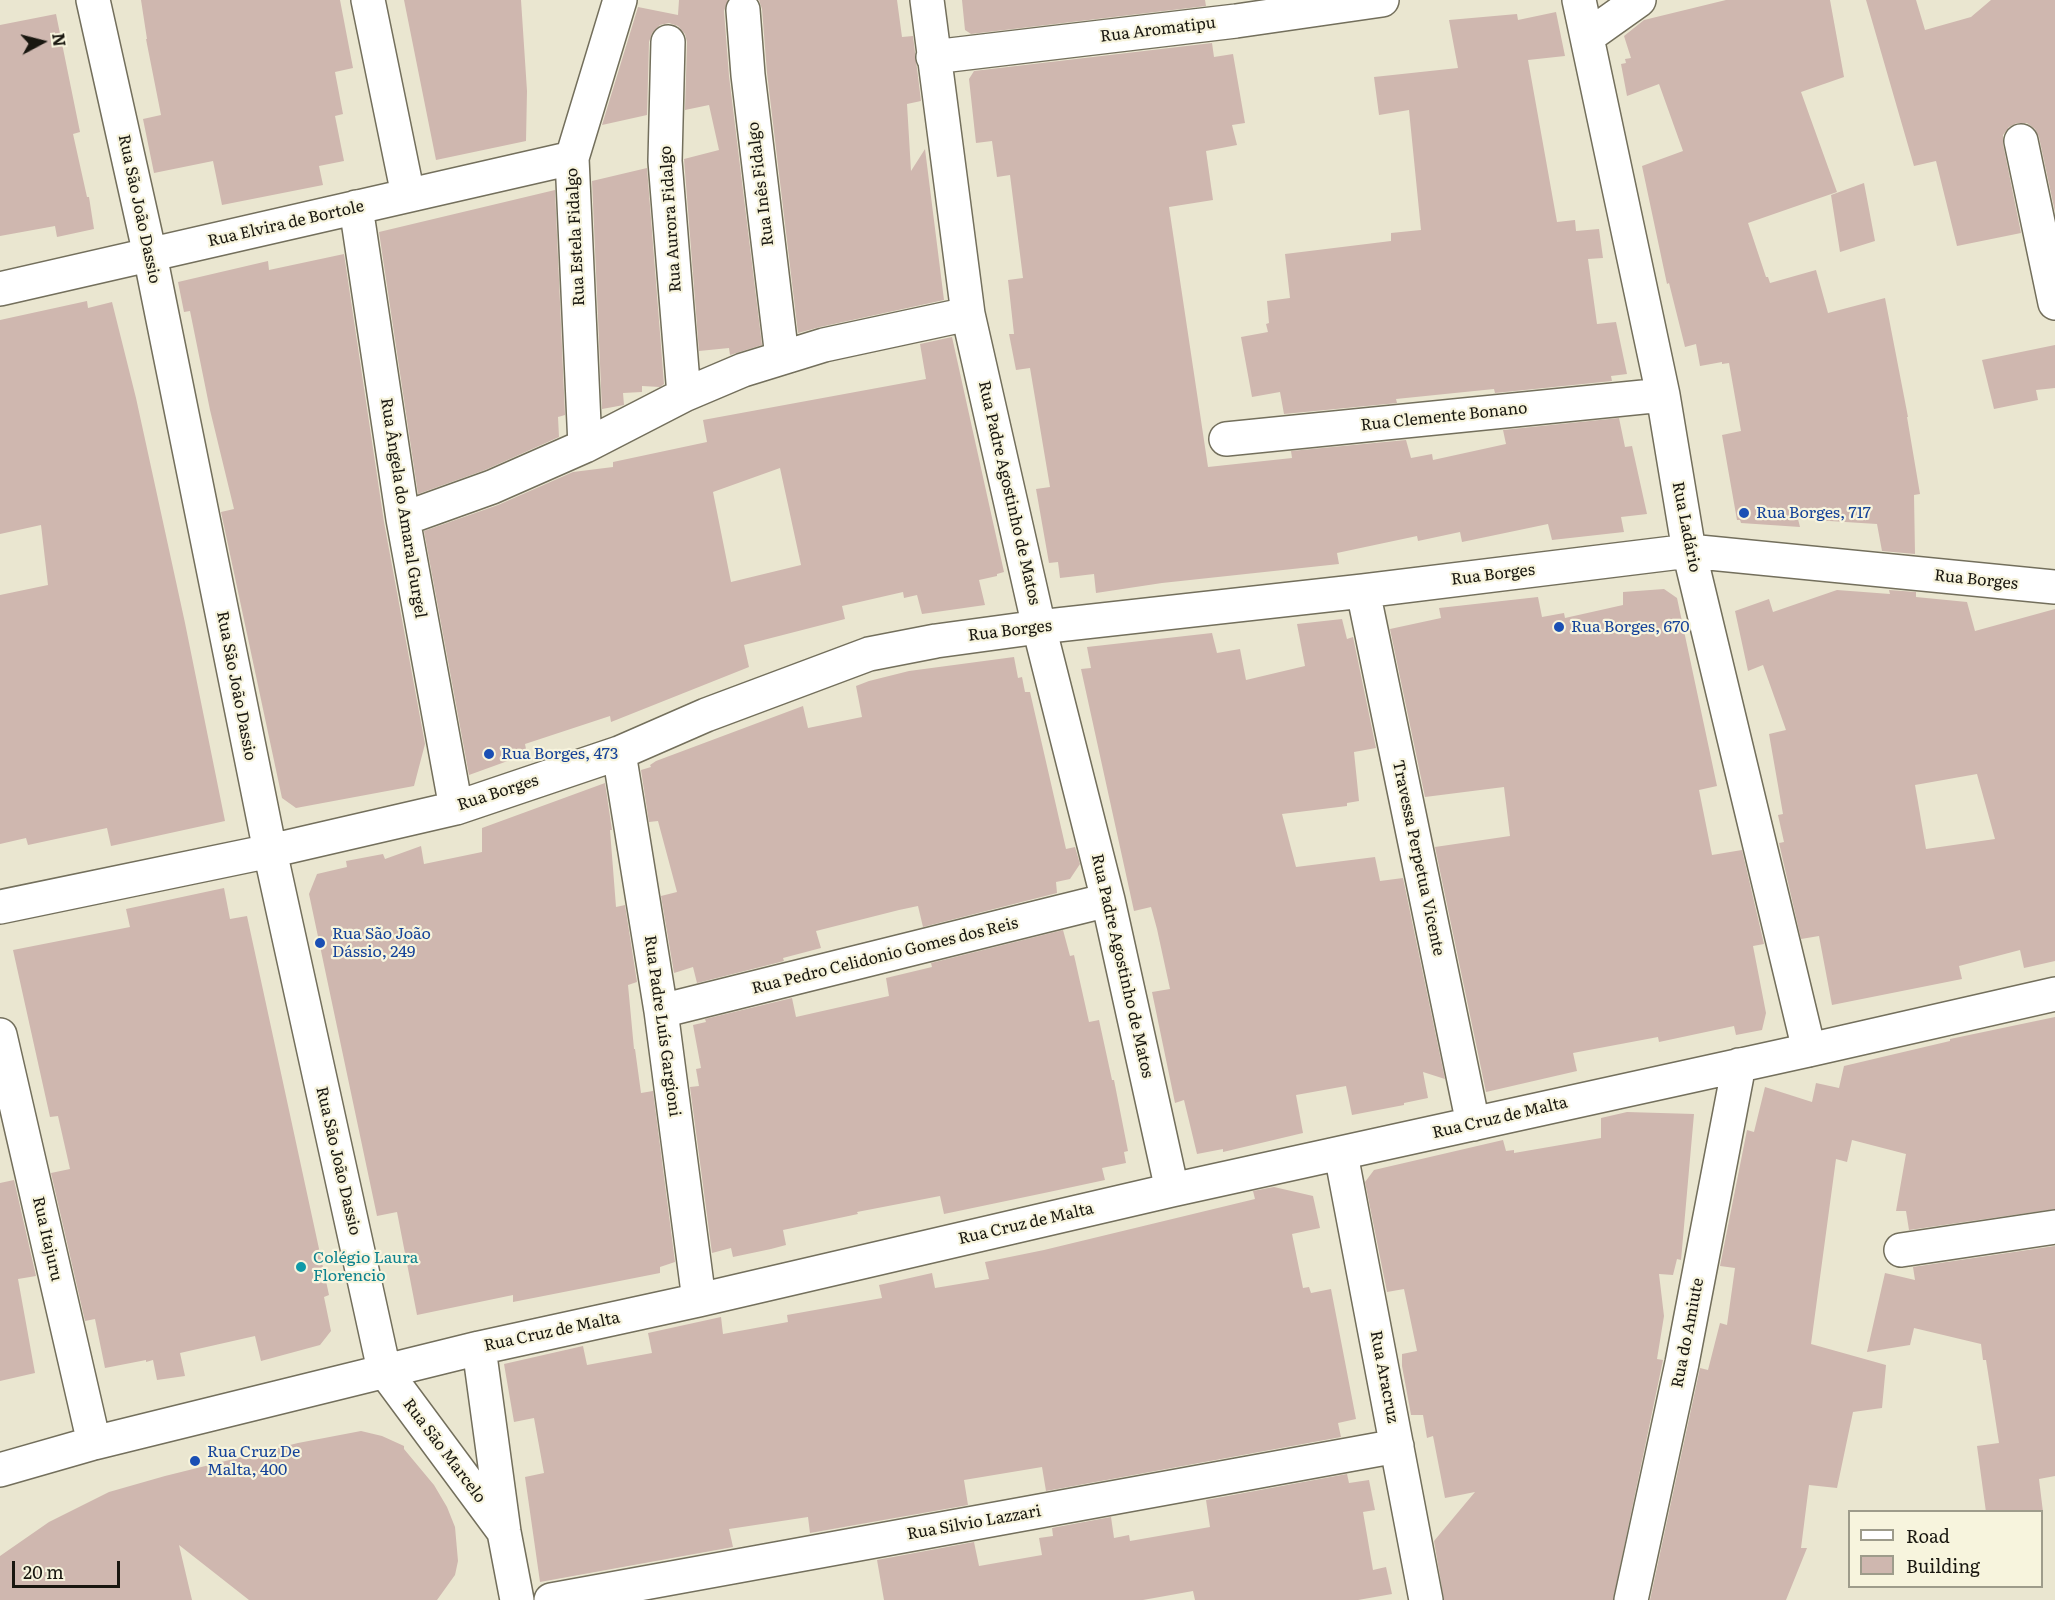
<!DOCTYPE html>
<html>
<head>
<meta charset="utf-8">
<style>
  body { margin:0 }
  #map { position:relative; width:2055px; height:1600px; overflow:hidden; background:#eae6d0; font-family:Literata,serif }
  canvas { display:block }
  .legend { position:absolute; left:1848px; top:1510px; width:195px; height:78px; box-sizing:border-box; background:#f7f4dd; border:2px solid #9e9c8b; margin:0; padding:8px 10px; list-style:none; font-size:18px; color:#191710 }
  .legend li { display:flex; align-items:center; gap:12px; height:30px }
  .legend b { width:30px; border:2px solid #9e9c8b }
  .north { position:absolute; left:12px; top:12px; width:60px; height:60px; -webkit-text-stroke:4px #f7f4dd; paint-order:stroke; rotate:83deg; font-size:16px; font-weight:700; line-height:24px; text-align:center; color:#191710 }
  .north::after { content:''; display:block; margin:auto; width:21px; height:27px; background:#191710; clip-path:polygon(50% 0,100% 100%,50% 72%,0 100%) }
  .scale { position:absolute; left:12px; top:1561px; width:108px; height:27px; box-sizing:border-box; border:3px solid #191710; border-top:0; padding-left:8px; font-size:18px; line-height:21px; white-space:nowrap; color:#191710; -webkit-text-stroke:4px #f7f4dd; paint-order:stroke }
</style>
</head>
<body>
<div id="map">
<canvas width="2055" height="1600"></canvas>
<ul class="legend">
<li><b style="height:8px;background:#fff"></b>Road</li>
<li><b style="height:16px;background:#cfb7af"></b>Building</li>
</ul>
<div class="north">N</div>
<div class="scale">20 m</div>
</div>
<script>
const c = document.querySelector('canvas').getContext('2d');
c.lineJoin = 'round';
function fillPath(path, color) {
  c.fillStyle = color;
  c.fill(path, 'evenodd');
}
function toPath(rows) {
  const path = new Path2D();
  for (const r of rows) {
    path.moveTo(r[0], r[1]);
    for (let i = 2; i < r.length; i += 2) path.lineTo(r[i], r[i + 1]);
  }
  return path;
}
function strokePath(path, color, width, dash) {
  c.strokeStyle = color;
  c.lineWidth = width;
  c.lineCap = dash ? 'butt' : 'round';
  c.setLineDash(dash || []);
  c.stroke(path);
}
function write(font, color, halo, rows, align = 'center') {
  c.font = font + ' Literata,serif';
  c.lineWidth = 4.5;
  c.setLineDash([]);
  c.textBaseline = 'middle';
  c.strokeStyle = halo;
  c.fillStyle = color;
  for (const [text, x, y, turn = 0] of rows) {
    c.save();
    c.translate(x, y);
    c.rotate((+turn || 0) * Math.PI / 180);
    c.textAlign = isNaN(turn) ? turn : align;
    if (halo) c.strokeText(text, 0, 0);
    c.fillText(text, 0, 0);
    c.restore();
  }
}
fillPath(toPath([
  [141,0,340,0,353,68,335,72,343,114,335,116,344,161,319,166,323,185,222,205,213,161,154,173,143,119,161,115,146,39,147,39],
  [404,0,521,0,527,91,526,141,436,160],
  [679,0,728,0,724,11,729,76,762,345,730,355,729,348,699,351,684,159,719,150,709,105,685,110,687,42,685,34,678,26,669,23,660,25,652,33,649,42,647,115,602,125,638,7,678,15],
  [759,0,897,0,902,37,913,36,921,101,907,104,911,171,925,149,944,300,820,327,798,333,767,73,762,9],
  [962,0,1205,0,1206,6,971,34,965,30],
  [1726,0,1830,0,1844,77,1801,92,1837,192,1748,223,1766,277,1768,277,1770,283,1816,270,1828,313,1885,298,1908,417,1907,417,1920,494,1914,495,1915,554,1882,551,1877,524,1798,519,1800,527,1741,523,1740,520,1737,520,1722,435,1741,431,1729,363,1722,364,1722,362,1700,366,1696,344,1685,347,1669,283,1667,284,1642,166,1683,151,1659,84,1627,96,1621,64,1626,63,1625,59,1631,58,1624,36,1644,20],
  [1866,0,1916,0,1925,30,1971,17,1991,0,2055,0,2055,212,2039,137,2035,129,2027,123,2017,123,2009,127,2003,135,2003,144,2021,233,1957,246,1936,161,1914,166],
  [1556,12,1565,56,1528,60,1557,222,1575,220,1576,231,1599,229,1603,258,1588,259,1597,324,1616,322,1627,374,1611,376,1612,381,1495,393,1494,389,1396,399,1397,403,1284,414,1280,392,1252,397,1241,337,1268,332,1266,324,1269,323,1267,301,1290,298,1285,254,1391,241,1391,233,1421,230,1409,110,1379,115,1374,77,1458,68,1449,20,1517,14,1518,20],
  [56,14,80,132,73,134,87,197,89,197,94,229,57,237,55,226,0,236,0,25],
  [1212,43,1214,57,1233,54,1245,123,1232,125,1237,145,1206,151,1213,200,1169,207,1208,467,1292,458,1291,451,1406,440,1411,458,1432,454,1433,460,1506,444,1503,430,1619,418,1625,447,1632,446,1647,514,1621,517,1624,532,1552,540,1548,524,1462,542,1460,532,1418,541,1417,536,1337,553,1339,564,1162,583,1096,593,1094,574,1060,578,1058,562,1049,563,1036,489,1050,487,1030,368,1016,370,1009,334,1014,334,1008,280,1023,278,1010,175,997,177,992,141,976,143,969,79,974,71],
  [647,168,664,384,660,387,642,386,642,392,623,393,624,405,602,409,592,181],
  [1864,183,1875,241,1840,252,1831,195],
  [555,190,565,415,558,417,559,437,485,470,418,494,379,232],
  [344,254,384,522,425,744,414,786,296,808,282,798,221,512,234,509,210,410,190,311,184,312,178,282,268,261,269,270],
  [87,301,88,308,112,302,136,398,185,623,225,821,111,846,107,828,28,845,26,838,0,844,0,595,48,585,41,525,0,534,0,320],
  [952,337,1004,572,997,574,997,576,979,580,985,605,922,614,917,595,904,598,903,592,842,606,845,619,744,645,749,667,611,722,610,716,525,744,527,754,469,775,424,531,498,505,573,472,613,467,613,462,707,442,703,420,926,379,920,344],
  [780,468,801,565,731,582,713,492],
  [2055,345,2055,388,2036,390,2038,400,1994,409,1982,360],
  [1664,589,1677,598,1717,786,1699,790,1712,855,1742,850,1764,944,1753,946,1766,1013,1762,1030,1736,1035,1734,1026,1659,1042,1658,1037,1573,1053,1577,1071,1486,1092,1435,847,1510,836,1504,787,1425,797,1390,629,1441,618,1439,608,1538,597,1542,617,1564,613,1565,618,1623,605,1623,592],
  [1837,590,1890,594,1889,590,1916,592,1916,597,1967,602,1975,631,2055,609,2055,961,2024,968,2020,950,1959,966,1962,979,1832,1005,1819,936,1801,939,1779,843,1784,842,1778,815,1783,814,1769,734,1786,730,1763,665,1748,671,1735,611,1769,599,1773,612],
  [1977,774,1995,839,1926,849,1915,785],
  [1342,619,1347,639,1353,637,1376,748,1354,752,1359,801,1347,803,1347,806,1282,814,1296,867,1375,857,1380,881,1403,878,1445,1079,1423,1072,1428,1098,1404,1103,1404,1105,1352,1115,1346,1086,1296,1095,1303,1133,1223,1152,1223,1149,1197,1154,1184,1100,1175,1103,1152,992,1170,989,1157,929,1151,907,1134,911,1081,669,1091,668,1087,647,1212,633,1217,653,1240,649,1246,680,1305,666,1297,624],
  [1014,657,1018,678,1022,677,1025,692,1030,692,1066,849,1075,847,1080,864,1070,879,1056,882,1057,893,923,927,918,906,899,910,816,931,821,948,783,958,784,961,697,983,693,967,674,973,661,896,677,892,658,821,649,822,641,770,651,767,650,765,656,761,803,706,808,728,862,717,856,686,869,681,909,671],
  [605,783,612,830,610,830,616,907,625,905,637,982,628,985,634,1049,635,1049,641,1093,653,1091,675,1262,660,1267,660,1273,584,1288,513,1302,513,1295,417,1315,397,1212,377,1216,309,894,317,874,347,867,346,861,383,854,385,859,421,846,424,864,482,852,482,828],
  [224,888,230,919,247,916,329,1295,324,1297,331,1331,320,1345,261,1361,255,1336,180,1353,185,1376,157,1380,153,1360,146,1362,146,1360,105,1368,95,1319,85,1321,51,1173,70,1169,58,1116,50,1117,13,950,130,927,126,909],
  [1063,930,1070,956,1074,955,1089,1022,1099,1020,1112,1080,1114,1080,1128,1151,1124,1152,1126,1163,1102,1168,1105,1180,1049,1192,944,1214,940,1196,857,1212,858,1214,783,1230,786,1245,771,1249,733,1257,731,1248,712,1253,690,1087,699,1086,696,1069,701,1068,693,1025,706,1022,705,1019,792,998,796,1017,889,996,886,978,932,967,931,963],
  [2055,1017,2055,1209,1909,1230,1906,1211,1896,1211,1906,1154,1852,1140,1847,1162,1836,1159,1811,1344,1886,1365,1882,1408,1853,1412,1837,1488,1809,1485,1801,1548,1807,1548,1786,1600,1650,1600,1700,1368,1708,1370,1720,1323,1727,1325,1735,1268,1720,1266,1747,1130,1754,1132,1765,1087,1812,1102,1816,1083,1839,1088,1844,1066,1950,1041,1950,1039],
  [1627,1112,1694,1114,1681,1260,1677,1259,1673,1275,1659,1274,1664,1316,1657,1359,1663,1360,1613,1600,1444,1600,1434,1541,1475,1492,1445,1498,1433,1436,1427,1438,1423,1415,1411,1415,1402,1366,1402,1354,1417,1351,1404,1289,1387,1292,1365,1182,1374,1170,1503,1140,1506,1151,1514,1150,1514,1153,1601,1138,1601,1118],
  [14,1180,36,1276,18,1279,35,1373,0,1381,0,1183],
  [1274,1187,1313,1196,1320,1228,1292,1234,1303,1288,1309,1287,1311,1293,1331,1289,1356,1419,1338,1423,1341,1437,1046,1491,1042,1467,964,1480,968,1505,810,1533,808,1517,729,1529,733,1547,540,1582,525,1477,544,1473,534,1418,514,1422,504,1364,583,1346,587,1365,652,1353,648,1333,721,1317,723,1334,788,1322,787,1315,882,1298,879,1285,932,1273,935,1288,989,1279,985,1262,1044,1250,1255,1199,1253,1191],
  [2055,1246,2055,1476,2039,1479,2043,1512,1986,1512,1977,1446,1999,1443,1986,1360,1983,1360,1981,1344,1914,1328,1910,1345,1867,1352,1885,1273,1915,1280,1913,1267],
  [361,1431,382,1436,404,1446,404,1449,434,1485,447,1507,455,1527,458,1561,455,1575,437,1600,249,1600,179,1545,192,1600,0,1600,0,1556,49,1522,109,1492,165,1476,298,1443],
  [1347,1474,1349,1483,1369,1480,1375,1510,1363,1512,1373,1570,1386,1567,1392,1594,1358,1600,1195,1600,1193,1591,1143,1600,884,1600,877,1560,974,1542,979,1566,1042,1555,1039,1538,1053,1536,1052,1528,1111,1517,1114,1538,1129,1535,1130,1541,1210,1527,1206,1500]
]), '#cfb7af');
const minor = toPath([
  [93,0,150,255,270,851,384,1370,504,1532],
  [368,0,408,195],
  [927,0,968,314,1039,627,1108,900,1172,1190],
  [1579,0,1663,395,1689,551,1809,1050],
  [743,10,748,75,782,357],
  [1587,37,1639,0],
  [668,42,665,161,684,395],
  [933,57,1236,21,1382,0],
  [2021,141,2055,303],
  [356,207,403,519,456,808],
  [0,289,572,158],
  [1226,439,1663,395],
  [585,446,572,158,620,0],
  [403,519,492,487,585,446,684,395,743,370,824,345,968,314],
  [1363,591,1473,1124],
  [619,753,661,1011,699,1300],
  [0,907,270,851,456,808,619,753,706,715,869,654,936,641,1039,627,1363,591,1689,551,2055,587],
  [661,1011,1108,900],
  [0,1035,94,1443],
  [1341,1154,1426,1600],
  [1901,1250,2055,1227],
  [479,1348,504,1532,517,1600],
  [0,1470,94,1443,479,1348,699,1300,1172,1190,1809,1050,2055,994],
  [551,1600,1397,1446],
  [1631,1600,1682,1363,1739,1065]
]);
strokePath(minor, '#736f5c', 36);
strokePath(minor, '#fff', 33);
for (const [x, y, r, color] of [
  [1744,513,6,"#1a4fb4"],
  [1559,627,6,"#1a4fb4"],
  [489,754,6,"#1a4fb4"],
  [320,943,6,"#1a4fb4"],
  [301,1267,6,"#0f9aa8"],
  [195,1461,6,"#1a4fb4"]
]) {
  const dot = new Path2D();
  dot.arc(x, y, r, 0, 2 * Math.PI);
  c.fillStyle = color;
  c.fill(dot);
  strokePath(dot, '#f7f4dd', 2);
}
write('16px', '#191710', '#f7f4dd', [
  ["Rua Aromatipu",1158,30,-7],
  ["Rua Inês Fidalgo",761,184,-97],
  ["Rua São João Dassio",139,209,78],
  ["Rua Aurora Fidalgo",671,219,-94],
  ["Rua Elvira de Bortole",286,224,-13],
  ["Rua Estela Fidalgo",576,237,-93],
  ["Rua Clemente Bonano",1444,417,-6],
  ["Rua Padre Agostinho de Matos",1009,493,77],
  ["Rua Ângela do Amaral Gurgel",403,508,81],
  ["Rua Ladário",1686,527,79],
  ["Rua Borges",1493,575,-7],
  ["Rua Borges",1976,580,6],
  ["Rua Borges",1010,631,-7],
  ["Rua São João Dassio",236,686,79],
  ["Rua Borges",498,793,-18],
  ["Travessa Perpetua Vicente",1418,858,78],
  ["Rua Pedro Celidonio Gomes dos Reis",885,956,-14],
  ["Rua Padre Agostinho de Matos",1122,966,77],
  ["Rua Padre Luís Gargioni",662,1026,82],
  ["Rua Cruz de Malta",1500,1118,-13],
  ["Rua São João Dassio",338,1161,77],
  ["Rua Cruz de Malta",1026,1224,-13],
  ["Rua Itajuru",47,1239,77],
  ["Rua Cruz de Malta",552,1332,-12],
  ["Rua do Amiute",1688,1333,-79],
  ["Rua Aracruz",1384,1377,79],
  ["Rua São Marcelo",444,1451,53],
  ["Rua Silvio Lazzari",974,1523,-10]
]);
write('16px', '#164399', '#f7f4dd', [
  ["Rua Borges, 717",1756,513],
  ["Rua Borges, 670",1571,627],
  ["Rua Borges, 473",501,754],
  ["Rua São João",332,934],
  ["Dássio, 249",332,952],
  ["Rua Cruz De",207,1452],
  ["Malta, 400",207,1470]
], 'left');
write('16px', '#0d838f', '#f7f4dd', [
  ["Colégio Laura",313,1258],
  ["Florencio",313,1276]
], 'left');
</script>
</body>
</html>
